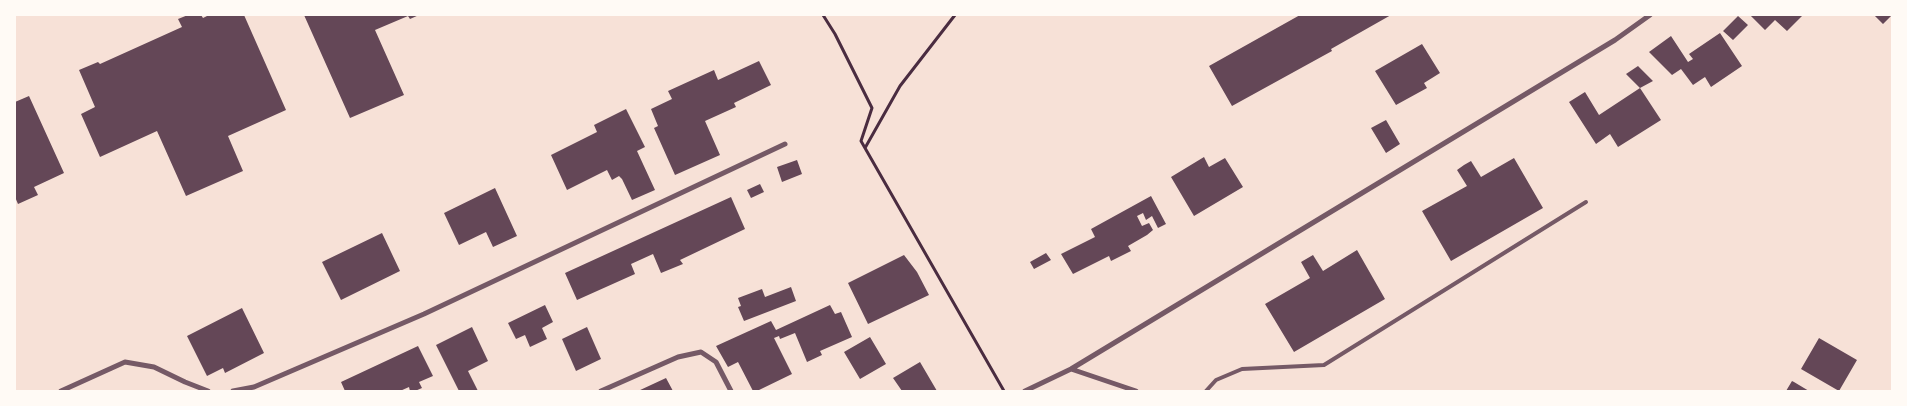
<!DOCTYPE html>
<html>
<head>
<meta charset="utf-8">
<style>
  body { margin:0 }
  #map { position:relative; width:1907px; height:406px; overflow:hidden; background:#f7e1d7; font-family:Ubuntu,sans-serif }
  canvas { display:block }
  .frame { position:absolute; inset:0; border:16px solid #fffaf5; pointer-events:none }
</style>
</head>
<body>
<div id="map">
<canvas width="1907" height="406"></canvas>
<div class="frame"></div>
</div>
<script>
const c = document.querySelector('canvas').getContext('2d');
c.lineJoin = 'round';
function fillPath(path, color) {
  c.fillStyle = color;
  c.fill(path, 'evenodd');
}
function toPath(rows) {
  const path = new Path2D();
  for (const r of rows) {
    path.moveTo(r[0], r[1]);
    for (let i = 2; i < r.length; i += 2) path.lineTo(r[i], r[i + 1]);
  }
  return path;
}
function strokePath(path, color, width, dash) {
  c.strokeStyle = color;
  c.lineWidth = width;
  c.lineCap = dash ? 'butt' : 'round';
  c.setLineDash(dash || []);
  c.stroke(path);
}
fillPath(toPath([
  [188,15,201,15,203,18,209,15,244,15,286,110,228,136,243,171,186,196,157,131,100,157,81,114,95,107,79,70,98,62,100,64,182,27,178,19],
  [304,15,419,15,410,19,408,16,375,30,404,95,350,118],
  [1300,15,1391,15,1331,49,1332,51,1232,106,1209,66],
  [1750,15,1803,15,1787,31,1775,20,1765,30],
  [1874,15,1892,15,1883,24],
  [1738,16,1748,25,1733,40,1723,31],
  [1720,33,1742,66,1711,87,1705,77,1693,85,1681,69,1672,75,1649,52,1671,36,1688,62,1693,59,1689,54],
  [1422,44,1440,73,1424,83,1427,88,1396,105,1375,71],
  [759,61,771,85,734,103,736,107,705,121,720,155,675,175,654,128,658,126,651,109,672,99,668,91,714,70,718,80],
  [1638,66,1653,81,1640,88,1626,74],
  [1640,88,1661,120,1618,147,1610,134,1596,144,1569,102,1585,92,1599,115],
  [29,96,64,173,34,187,38,195,18,204,15,197,15,102],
  [626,109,645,147,637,151,655,190,632,200,622,179,619,176,612,180,607,170,567,190,551,155,597,132,594,125],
  [1386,120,1400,144,1386,153,1371,128],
  [1204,157,1209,167,1225,158,1243,187,1194,216,1171,177],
  [1514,158,1543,208,1451,261,1422,211,1467,186,1457,170,1464,165,1471,161,1481,177],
  [797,160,802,174,782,182,777,167],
  [760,184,764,192,751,198,747,190],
  [495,188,517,236,493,247,486,232,459,245,444,213],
  [1151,196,1166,224,1158,228,1152,216,1146,220,1143,213,1137,216,1142,226,1149,223,1153,230,1147,235,1128,246,1131,251,1111,261,1109,256,1073,274,1061,254,1095,237,1091,229],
  [731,197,745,229,680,260,683,264,661,273,653,254,631,264,635,274,577,300,565,273],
  [382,233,400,271,341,300,322,262],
  [1357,250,1385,299,1294,352,1265,304,1310,278,1301,262,1313,255,1323,271],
  [1046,253,1051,260,1034,269,1030,262],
  [904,255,917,272,929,295,868,324,848,283],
  [791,287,796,301,744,321,738,307,741,306,738,298,762,289,765,297],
  [545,305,553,322,542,328,547,339,530,347,525,335,516,339,508,323],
  [830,305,835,314,841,312,852,337,820,351,822,355,807,362,795,333,780,339,779,336,774,338,792,374,757,391,753,391,738,362,728,367,716,346,771,321,776,330],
  [242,308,264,353,225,373,223,368,207,376,187,336],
  [472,327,488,361,468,371,478,391,459,391,436,345],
  [587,327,601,359,576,371,562,339],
  [870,337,886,364,860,379,844,352],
  [1819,338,1857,360,1839,391,1801,369],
  [418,346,433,376,419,382,422,388,415,391,410,391,409,387,400,391,345,391,341,382],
  [920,362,937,391,902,391,893,378],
  [666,378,673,391,638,391],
  [1792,381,1794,382,1809,391,1786,391]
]), '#644757');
strokePath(toPath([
  [823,15,835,34,872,108,861,141,1004,391],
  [865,148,900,86,955,15]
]), '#4a2c40', 3);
strokePath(toPath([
  [1206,391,1216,380,1242,369,1324,365,1586,202]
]), '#755966', 4);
strokePath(toPath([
  [1071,369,1136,391],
  [61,391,125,362,154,367,185,382,208,391],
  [233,391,254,387,424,314,785,144],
  [601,391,678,357,701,352,716,362,731,391],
  [1025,391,1071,369,1615,40,1650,15]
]), '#755966', 5);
</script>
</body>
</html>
